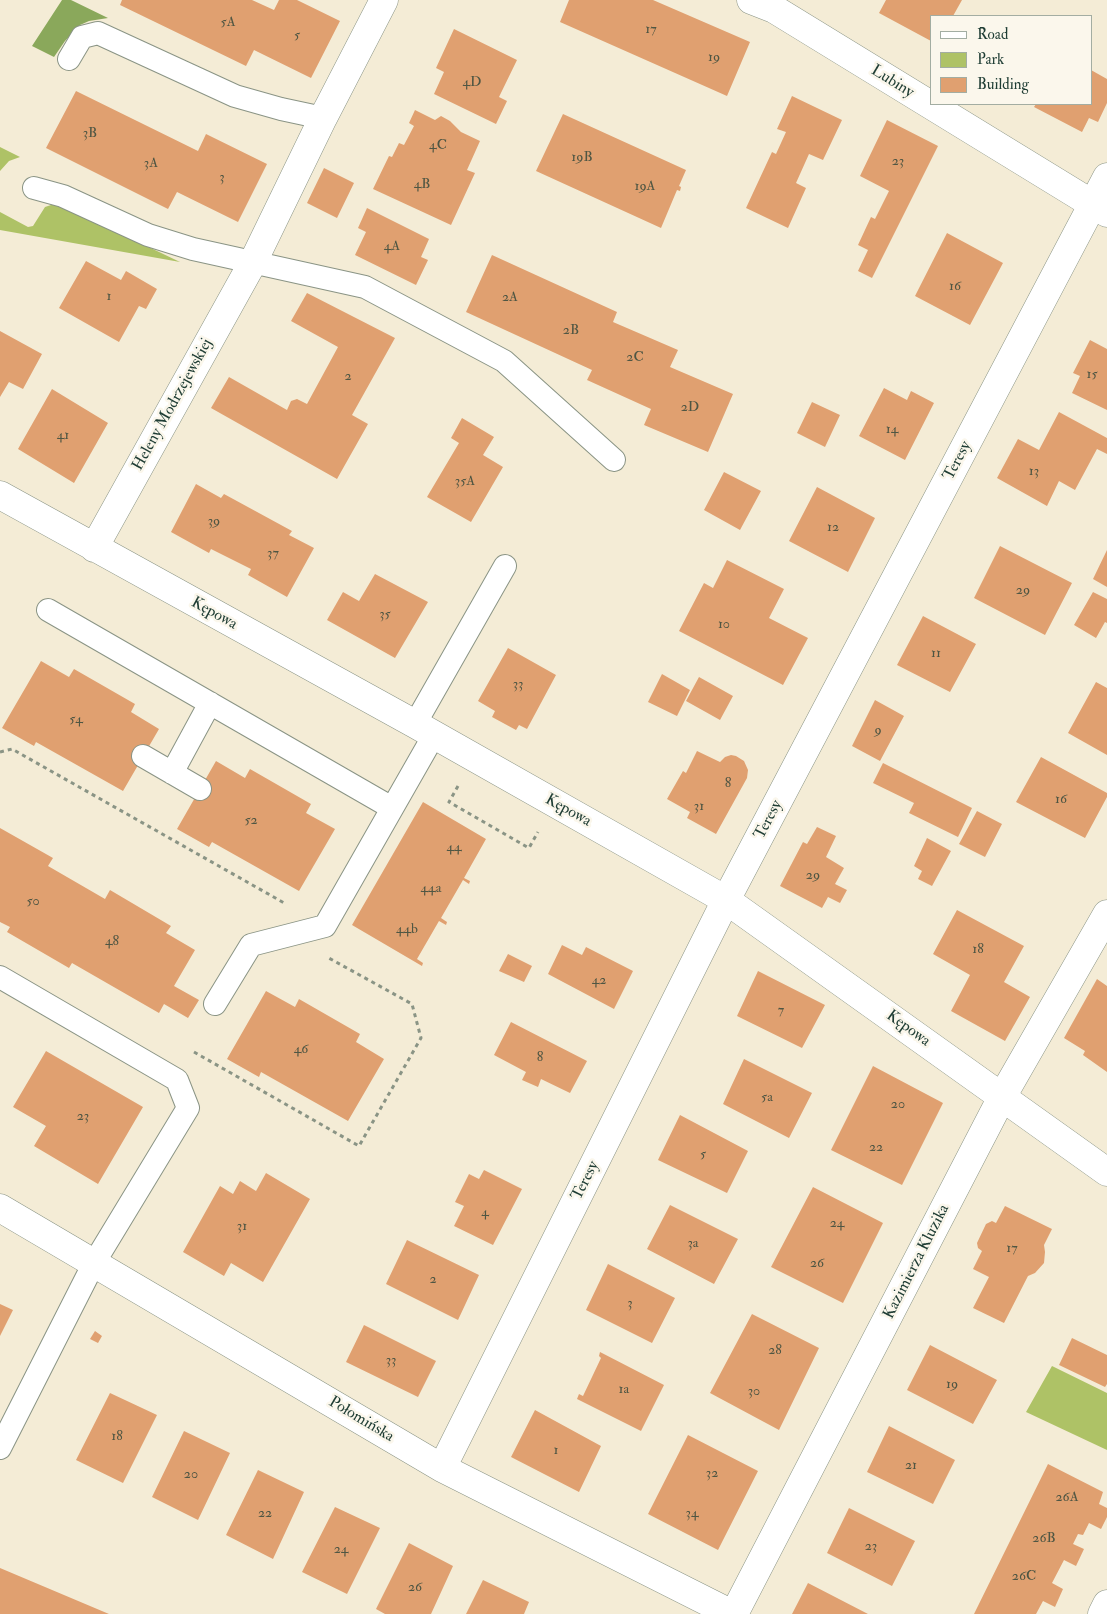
<!DOCTYPE html>
<html>
<head>
<meta charset="utf-8">
<style>
  body { margin:0 }
  #map { position:relative; width:1107px; height:1614px; overflow:hidden; background:#f4ecd6; font-family:"IM FELL Double Pica",serif }
  canvas { display:block }
  .legend { position:absolute; left:930px; top:15px; width:162px; height:90px; box-sizing:border-box; background:#fbf7ec; border:1px solid #a3ada2; margin:0; padding:6px 9px; list-style:none; font-size:15px; color:#1f3d34 }
  .legend li { display:flex; align-items:center; gap:10px; height:25px }
  .legend b { width:25px; border:1px solid #a3ada2 }
</style>
</head>
<body>
<div id="map">
<canvas width="1107" height="1614"></canvas>
<ul class="legend">
<li><b style="height:6px;background:#fff"></b>Road</li>
<li><b style="height:14px;background:#aec266"></b>Park</li>
<li><b style="height:14px;background:#e0a070"></b>Building</li>
</ul>
</div>
<script>
const c = document.querySelector('canvas').getContext('2d');
c.lineJoin = 'round';
function fillPath(path, color) {
  c.fillStyle = color;
  c.fill(path, 'evenodd');
}
function toPath(rows) {
  const path = new Path2D();
  for (const r of rows) {
    path.moveTo(r[0], r[1]);
    for (let i = 2; i < r.length; i += 2) path.lineTo(r[i], r[i + 1]);
  }
  return path;
}
function strokePath(path, color, width, dash) {
  c.strokeStyle = color;
  c.lineWidth = width;
  c.lineCap = dash ? 'butt' : 'round';
  c.setLineDash(dash || []);
  c.stroke(path);
}
function write(font, color, halo, rows, align = 'center') {
  c.font = font + ' "IM FELL Double Pica",serif';
  c.lineWidth = 5;
  c.setLineDash([]);
  c.textBaseline = 'middle';
  c.strokeStyle = halo;
  c.fillStyle = color;
  for (const [text, x, y, turn = 0] of rows) {
    c.save();
    c.translate(x, y);
    c.rotate((+turn || 0) * Math.PI / 180);
    c.textAlign = isNaN(turn) ? turn : align;
    if (halo) c.strokeText(text, 0, 0);
    c.fillText(text, 0, 0);
    c.restore();
  }
}
fillPath(toPath([
  [0,147,20,157,9,161,0,171],
  [54,204,65,207,180,262,0,230,0,212,28,227,33,226,45,207],
  [1052,1366,1107,1393,1107,1450,1026,1412]
]), '#aec266');
fillPath(toPath([
  [62,0,71,0,108,18,89,21,80,25,65,41,54,57,32,46]
]), '#8aa85b');
fillPath(toPath([
  [122,0,252,0,274,10,279,0,297,0,340,21,311,78,254,50,246,66,120,5],
  [569,0,653,0,750,42,727,96,560,22],
  [886,0,962,0,953,16,931,16,931,41,879,13],
  [454,29,517,60,499,97,507,101,496,124,434,94,444,72,436,68],
  [1091,70,1107,79,1107,103,1098,122,1089,118,1082,132,1034,107,1036,104,1091,104],
  [76,91,198,151,206,134,267,164,238,222,177,192,168,209,46,148],
  [792,96,842,120,823,160,809,154,796,183,806,188,788,228,746,208,772,152,776,154,786,132,777,129],
  [415,110,435,120,441,116,450,121,461,132,480,141,467,170,475,173,451,225,373,189,389,156,392,157,399,143,404,145,414,126,409,123],
  [563,114,686,170,679,186,681,187,680,191,677,190,661,228,536,171],
  [887,120,938,146,872,278,858,271,868,250,858,245,871,217,875,219,889,191,860,176],
  [324,168,354,183,337,218,307,203],
  [367,208,429,239,421,257,428,260,416,285,355,255,366,232,358,228],
  [947,233,1003,263,970,325,915,296],
  [492,255,617,312,613,322,678,350,670,367,733,394,708,452,644,425,651,409,587,380,592,370,466,312],
  [86,261,121,280,126,271,157,289,146,309,139,306,119,342,59,308],
  [307,293,395,338,352,415,368,424,337,479,211,408,229,377,287,410,291,401,297,399,307,404,338,347,291,321],
  [0,331,42,354,23,389,9,382,0,397],
  [1090,340,1107,349,1107,410,1072,393,1080,376,1073,373],
  [884,388,907,400,911,391,934,403,905,460,859,436],
  [52,389,108,423,74,483,18,449],
  [812,402,840,415,825,447,797,433],
  [1059,412,1107,438,1107,454,1097,449,1075,490,1059,481,1047,506,997,478,1018,439,1039,450],
  [462,418,494,437,483,455,503,467,471,522,427,497,459,443,451,438],
  [724,472,761,491,740,530,704,510],
  [196,484,221,498,224,494,292,531,289,535,314,548,287,597,248,575,251,569,211,549,209,553,171,532],
  [817,487,875,518,848,572,789,541],
  [1000,546,1072,583,1045,635,974,598],
  [1107,550,1107,587,1093,579],
  [727,560,784,589,769,618,808,638,783,685,679,631,704,583,713,588],
  [375,574,428,602,395,658,327,620,343,592,359,601],
  [1093,592,1107,599,1107,623,1105,622,1096,638,1074,625],
  [923,616,976,644,950,692,897,665],
  [508,648,556,675,527,729,519,725,516,730,492,717,495,711,478,701],
  [41,661,69,677,74,669,135,704,131,712,159,729,123,791,36,742,34,746,2,728],
  [662,674,690,690,677,716,648,702],
  [699,677,733,696,720,720,686,701],
  [1096,682,1107,688,1107,755,1068,733],
  [875,700,904,716,880,761,852,746],
  [697,751,720,762,725,757,731,755,736,756,744,761,748,770,747,778,716,834,687,818,690,812,667,799,683,771,686,773],
  [1041,757,1107,793,1107,797,1085,838,1016,802],
  [216,761,245,778,250,769,311,804,306,813,335,829,299,891,212,842,209,847,177,829],
  [883,763,972,808,958,837,909,813,914,803,873,783],
  [423,802,486,839,464,878,470,881,469,884,463,880,441,918,447,922,446,925,439,921,417,959,423,963,422,966,352,925],
  [977,811,1002,824,985,857,959,844],
  [817,827,836,836,826,857,844,868,835,884,847,890,840,903,828,897,822,908,780,886,803,842,807,844],
  [0,828,53,858,48,866,105,899,110,890,171,926,166,933,195,950,174,986,199,1000,188,1018,164,1004,159,1013,72,963,69,968,7,932,10,927,0,922],
  [927,838,951,851,932,886,918,879,922,871,914,866],
  [957,910,1024,946,1004,982,1030,997,1005,1041,951,1011,970,975,933,954],
  [562,945,582,955,586,947,633,971,614,1009,548,974],
  [508,954,532,966,524,982,499,971],
  [758,971,825,1005,802,1048,737,1016],
  [1097,979,1107,986,1107,1072,1083,1055,1085,1051,1064,1038],
  [266,991,295,1007,299,999,360,1034,356,1042,384,1059,348,1121,261,1072,259,1077,227,1059],
  [511,1022,587,1061,570,1093,541,1079,538,1087,522,1080,526,1072,494,1055],
  [46,1051,143,1107,98,1184,34,1146,46,1126,13,1107],
  [744,1059,812,1093,789,1138,723,1104],
  [873,1066,943,1103,902,1185,831,1150],
  [680,1115,748,1151,727,1193,658,1160],
  [484,1170,522,1189,493,1245,454,1226,464,1206,455,1202,469,1174,479,1179],
  [266,1173,310,1199,263,1282,231,1263,224,1276,183,1252,220,1186,233,1194,240,1181,256,1191],
  [813,1187,883,1223,843,1303,771,1267],
  [670,1205,738,1239,714,1284,647,1249],
  [1005,1206,1052,1229,1044,1245,1045,1252,1044,1263,1035,1273,1028,1276,1004,1323,973,1308,989,1277,973,1269,982,1251,978,1248,977,1243,986,1224,992,1221,996,1223],
  [407,1240,479,1275,458,1320,386,1284],
  [608,1264,675,1298,652,1343,586,1310],
  [0,1304,13,1310,0,1336],
  [752,1314,819,1348,779,1430,710,1393],
  [364,1325,436,1361,418,1397,346,1362],
  [95,1331,102,1336,98,1343,90,1339],
  [1072,1338,1107,1355,1107,1384,1105,1387,1059,1365],
  [930,1345,997,1380,973,1424,907,1390],
  [600,1352,664,1385,641,1431,577,1399,579,1394,583,1396,601,1358,599,1356],
  [110,1393,157,1415,123,1483,76,1460],
  [535,1410,601,1446,579,1492,511,1457],
  [889,1426,955,1460,933,1504,867,1472],
  [184,1431,230,1453,198,1520,152,1497],
  [688,1435,758,1471,718,1550,648,1514],
  [1048,1464,1103,1492,1099,1504,1107,1508,1107,1517,1101,1529,1089,1523,1083,1535,1078,1534,1073,1544,1084,1549,1076,1566,1064,1560,1052,1583,1063,1589,1055,1607,1043,1601,1036,1614,974,1614],
  [258,1470,304,1492,273,1559,226,1535],
  [335,1507,380,1528,347,1594,302,1572],
  [849,1508,915,1541,892,1586,827,1553],
  [409,1543,453,1566,431,1614,385,1614,376,1609],
  [0,1568,109,1614,0,1614],
  [483,1580,529,1602,524,1614,466,1614],
  [808,1583,868,1614,792,1614]
]), '#e0a070');
const lane = toPath([
  [69,59,82,37,98,33,235,96,281,109,323,118],
  [34,188,63,196,148,235,193,249,365,287,504,361,614,460],
  [48,610,392,808],
  [415,724,505,566],
  [143,756,200,789],
  [172,773,210,703],
  [0,977,177,1080,188,1108,94,1263,0,1448],
  [215,1004,251,945,325,926,434,735]
]);
const street = toPath([
  [751,0,774,9,1107,213],
  [0,495,415,724,726,900,1107,1172],
  [94,548,253,262,323,118,384,0],
  [0,1208,442,1468,732,1614],
  [442,1468,726,900,1107,177],
  [734,1614,1002,1097,1107,914],
  [1102,1614,1107,1604]
]);
strokePath(lane, '#8a9485', 24);
strokePath(street, '#8a9485', 29);
strokePath(toPath([
  [0,752,12,749,286,904],
  [458,786,449,802,529,848,538,832],
  [194,1052,359,1146,421,1038,412,1004,327,957]
]), '#8a9485', 3, [4, 4]);
strokePath(lane, '#fff', 22);
strokePath(street, '#fff', 28);
write('14px', '#4f5643', null, [
  ["5A",228,23],
  ["17",651,30],
  ["5",297,36],
  ["19",714,58],
  ["4D",472,83],
  ["3B",90,134],
  ["4C",438,146],
  ["19B",582,158],
  ["23",898,162],
  ["3A",151,164],
  ["3",222,178],
  ["4B",422,185],
  ["19A",645,187],
  ["4A",392,247],
  ["16",955,287],
  ["1",109,297],
  ["2A",510,298],
  ["2B",571,331],
  ["2C",635,358],
  ["15",1092,375],
  ["2",348,377],
  ["2D",690,408],
  ["14",892,430],
  ["41",63,436],
  ["13",1034,472],
  ["35A",465,482],
  ["39",214,522],
  ["12",833,528],
  ["37",273,554],
  ["29",1023,591],
  ["35",385,615],
  ["10",724,625],
  ["11",936,654],
  ["33",518,685],
  ["54",76,720],
  ["9",878,731],
  ["8",728,784],
  ["16",1061,800],
  ["31",699,807],
  ["52",251,821],
  ["44",454,848],
  ["29",813,876],
  ["44a",431,889],
  ["50",33,902],
  ["44b",407,930],
  ["48",112,942],
  ["18",978,950],
  ["42",599,981],
  ["7",781,1011],
  ["46",301,1050],
  ["8",540,1058],
  ["5a",767,1098],
  ["20",898,1105],
  ["23",83,1117],
  ["22",876,1148],
  ["5",703,1155],
  ["4",485,1213],
  ["24",837,1224],
  ["31",242,1227],
  ["3a",693,1244],
  ["17",1012,1249],
  ["26",817,1264],
  ["2",433,1280],
  ["3",630,1304],
  ["28",775,1351],
  ["33",391,1361],
  ["19",952,1385],
  ["1a",624,1390],
  ["30",754,1392],
  ["18",117,1437],
  ["1",556,1451],
  ["21",911,1466],
  ["32",712,1474],
  ["20",191,1475],
  ["26A",1067,1498],
  ["22",265,1514],
  ["34",692,1514],
  ["26B",1044,1539],
  ["23",871,1547],
  ["24",341,1550],
  ["26C",1024,1577],
  ["26",415,1588]
]);
write('16px', '#1f3d34', '#fbf7ec', [
  ["Lubiny",892,82,32],
  ["Heleny Modrzejewskiej",173,405,-61],
  ["Teresy",958,461,-62],
  ["Kępowa",214,614,29],
  ["Kępowa",568,811,29],
  ["Teresy",769,820,-62],
  ["Kępowa",908,1029,36],
  ["Teresy",586,1181,-63],
  ["Kazimierza Kluzika",917,1262,-63],
  ["Połomińska",361,1420,31]
]);
</script>
</body>
</html>
